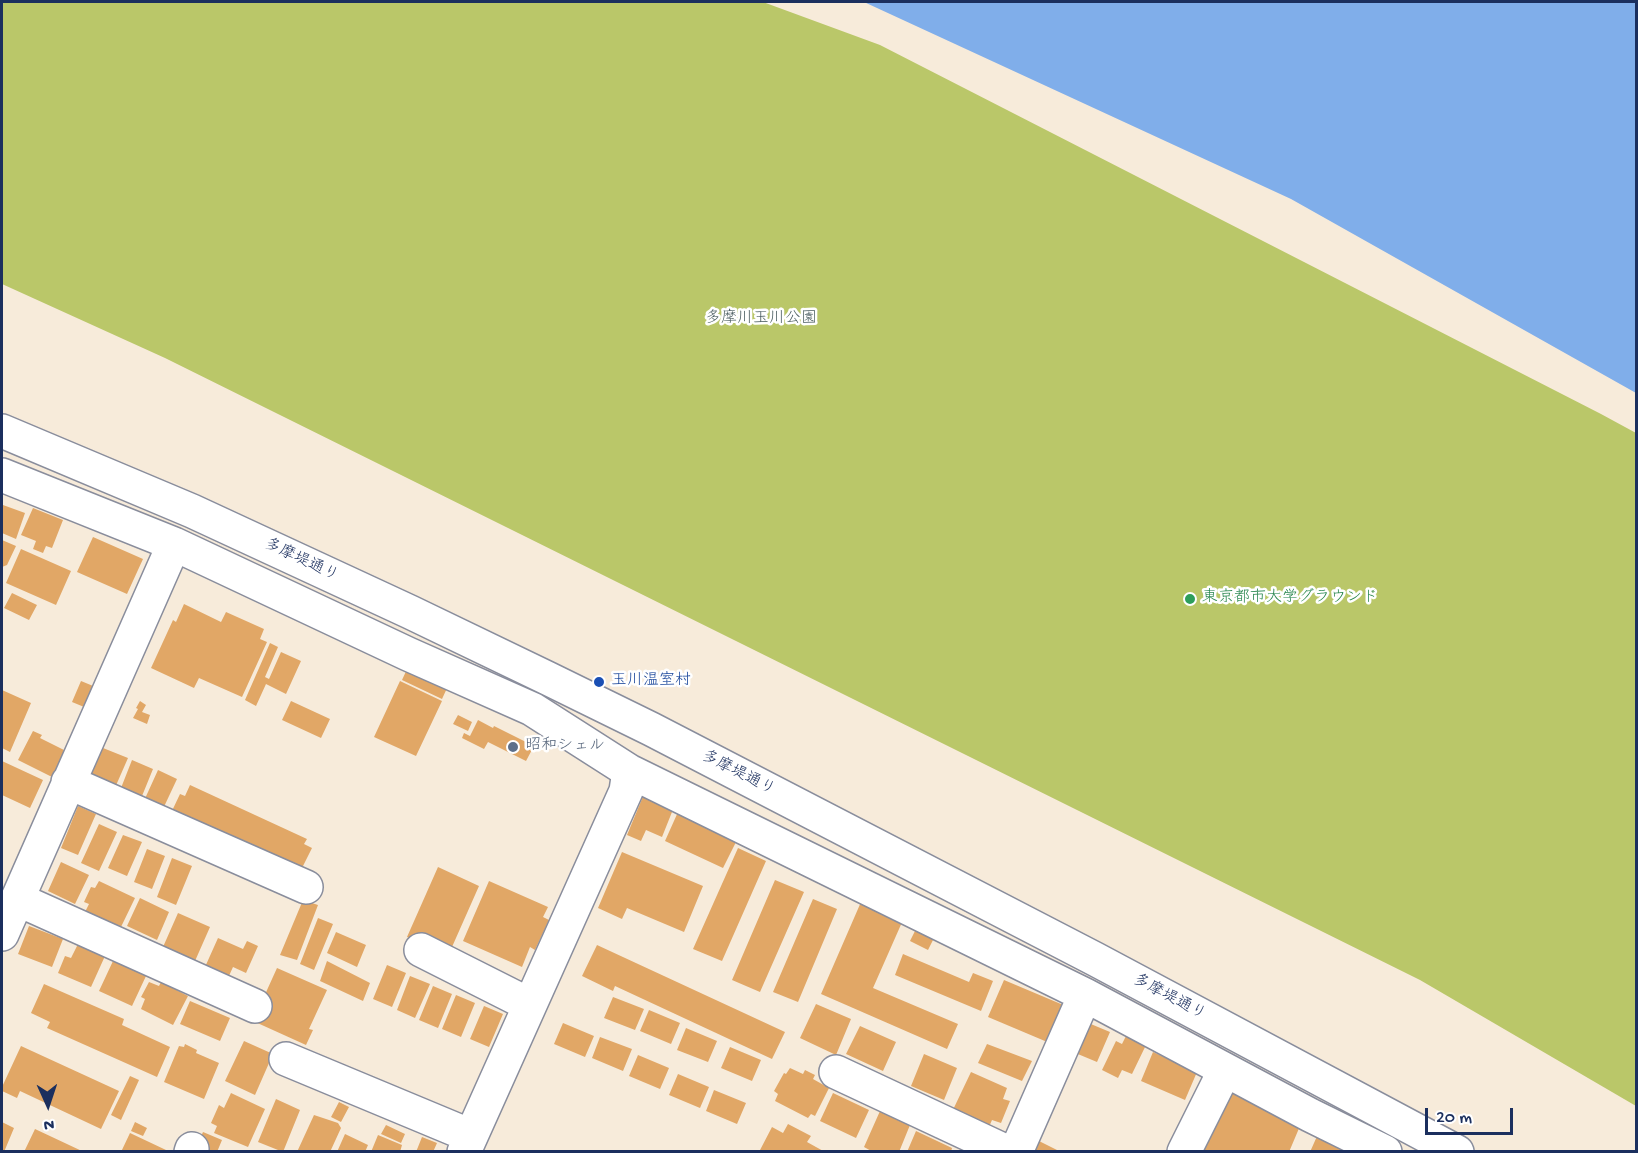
<!DOCTYPE html>
<html>
<head>
<meta charset="utf-8">
<style>
  body { margin:0 }
  #map { position:relative; width:1638px; height:1153px; overflow:hidden; background:#f7ebda; font-family:"Gochi Hand",sans-serif }
  canvas { display:block }
  .frame { position:absolute; inset:0; border:3px solid #1b2f5e; pointer-events:none }
  .north { position:absolute; left:18px; top:1075px; width:60px; height:60px; -webkit-text-stroke:4px #fff; paint-order:stroke; rotate:177deg; font-size:16px; font-weight:700; line-height:24px; text-align:center; color:#1b2f5e }
  .north::after { content:''; display:block; margin:auto; width:21px; height:27px; background:#1b2f5e; clip-path:polygon(50% 0,100% 100%,50% 72%,0 100%) }
  .scale { position:absolute; left:1425px; top:1108px; width:88px; height:27px; box-sizing:border-box; border:3px solid #1b2f5e; border-top:0; padding-left:8px; font-size:18px; line-height:21px; white-space:nowrap; color:#1b2f5e; -webkit-text-stroke:4px #fff; paint-order:stroke }
</style>
</head>
<body>
<div id="map">
<canvas width="1638" height="1153"></canvas>
<div class="frame"></div>
<div class="north">N</div>
<div class="scale">20 m</div>
</div>
<script>
const c = document.querySelector('canvas').getContext('2d');
c.lineJoin = 'round';
function fillPath(path, color) {
  c.fillStyle = color;
  c.fill(path, 'evenodd');
}
function toPath(rows) {
  const path = new Path2D();
  for (const r of rows) {
    path.moveTo(r[0], r[1]);
    for (let i = 2; i < r.length; i += 2) path.lineTo(r[i], r[i + 1]);
  }
  return path;
}
function strokePath(path, color, width, dash) {
  c.strokeStyle = color;
  c.lineWidth = width;
  c.lineCap = dash ? 'butt' : 'round';
  c.setLineDash(dash || []);
  c.stroke(path);
}
function write(font, color, halo, rows, align = 'center') {
  c.font = font + ' "Gochi Hand","Klee One",sans-serif';
  c.lineWidth = 5;
  c.setLineDash([]);
  c.textBaseline = 'middle';
  c.strokeStyle = halo;
  c.fillStyle = color;
  for (const [text, x, y, turn = 0] of rows) {
    c.save();
    c.translate(x, y);
    c.rotate((+turn || 0) * Math.PI / 180);
    c.textAlign = isNaN(turn) ? turn : align;
    if (halo) c.strokeText(text, 0, 0);
    c.fillText(text, 0, 0);
    c.restore();
  }
}
fillPath(toPath([
  [2,2,763,2,880,45,1601,414,1636,433,1636,1106,1420,980,165,358,2,284]
]), '#bac769');
fillPath(toPath([
  [864,2,1636,2,1636,393,1291,199]
]), '#80aeea');
fillPath(toPath([
  [3,505,25,513,16,539,2,533],
  [33,508,63,520,52,548,46,546,43,553,33,549,36,541,21,535],
  [93,537,143,559,127,594,77,572],
  [2,540,16,546,7,565,2,567],
  [21,549,71,571,56,605,6,583],
  [12,593,37,605,29,620,4,608],
  [184,604,221,622,226,612,264,629,260,639,267,642,242,697,199,678,194,688,151,668,173,620,176,622],
  [270,643,278,647,265,677,269,679,281,652,301,661,286,694,266,684,256,706,245,700],
  [408,667,448,686,442,699,402,680],
  [81,681,98,688,89,709,72,702],
  [400,681,442,701,416,756,374,737],
  [2,690,31,703,10,752,2,748],
  [140,701,146,705,142,712,150,715,147,724,133,718,138,709,136,708],
  [291,701,330,719,321,738,282,720],
  [458,715,472,722,468,731,453,724],
  [478,720,493,728,494,726,534,746,526,761,488,742,484,749,462,738,464,733,470,736],
  [33,731,42,735,40,738,64,750,62,755,66,758,56,779,18,760],
  [103,748,128,758,114,790,91,775],
  [132,760,153,769,142,796,121,788],
  [2,761,43,780,30,808,2,795],
  [158,770,177,779,162,811,143,803],
  [190,785,307,839,304,844,312,848,300,872,171,813,180,794,185,796],
  [644,794,674,807,662,837,646,830,641,841,627,835],
  [78,806,96,814,78,855,61,848],
  [678,812,737,840,723,868,665,841],
  [99,824,117,832,99,871,81,863],
  [123,835,142,842,127,876,108,868],
  [738,848,766,861,722,961,693,949],
  [147,849,165,856,152,889,134,882],
  [622,852,703,886,684,932,627,908,622,919,598,908],
  [172,858,192,866,176,905,157,897],
  [61,862,89,875,75,904,48,891],
  [438,867,479,886,448,956,407,937],
  [775,880,804,892,760,992,732,980],
  [99,881,135,898,120,929,85,912,89,904,84,902,91,887,95,888],
  [489,881,548,907,543,917,549,920,535,950,530,947,522,967,463,941],
  [140,898,169,912,157,940,127,926],
  [813,899,837,909,798,1002,773,992],
  [303,900,318,905,297,960,280,955],
  [861,902,903,920,873,988,958,1024,947,1049,821,994],
  [178,913,210,927,195,961,163,947],
  [318,918,333,924,314,970,300,964],
  [918,925,936,934,928,950,910,941],
  [29,926,63,939,52,967,18,954],
  [336,932,366,945,357,967,327,953],
  [218,938,243,949,247,941,258,946,246,973,233,967,228,978,205,967],
  [78,944,105,956,91,987,58,973,65,956,71,958],
  [597,945,785,1032,772,1059,615,986,613,991,582,976],
  [903,954,969,982,973,973,993,981,981,1011,895,975],
  [113,961,146,976,132,1006,99,991],
  [327,961,370,983,363,1001,320,981],
  [387,965,406,973,392,1007,373,999],
  [277,968,327,990,309,1029,313,1030,306,1045,253,1021],
  [410,976,430,984,415,1018,397,1010],
  [1004,980,1068,1007,1052,1044,988,1017],
  [149,982,159,986,161,982,188,996,173,1025,141,1009,145,999,141,997],
  [44,984,124,1019,122,1025,170,1047,157,1077,47,1028,50,1022,31,1013],
  [433,986,452,994,438,1028,419,1020],
  [456,995,475,1003,461,1037,442,1029],
  [613,997,644,1009,635,1030,604,1018],
  [190,1001,230,1018,220,1041,180,1024],
  [816,1004,851,1019,836,1055,800,1038],
  [484,1006,503,1014,489,1047,470,1039],
  [649,1010,680,1023,671,1044,640,1031],
  [1086,1022,1110,1032,1097,1062,1073,1052],
  [563,1023,594,1036,585,1057,554,1044],
  [860,1026,896,1042,883,1071,846,1054],
  [686,1028,717,1041,708,1062,677,1050],
  [1126,1036,1146,1045,1132,1074,1122,1070,1118,1078,1102,1070,1116,1041,1122,1044],
  [600,1037,632,1049,623,1071,592,1058],
  [244,1041,273,1054,255,1095,225,1081],
  [185,1044,197,1050,196,1053,219,1063,204,1099,164,1082,179,1046,184,1047],
  [987,1044,1032,1061,1022,1081,978,1063],
  [21,1046,119,1091,101,1129,20,1091,17,1098,2,1091,2,1087],
  [730,1047,761,1060,752,1081,721,1068],
  [1153,1052,1197,1072,1185,1100,1141,1081],
  [924,1054,957,1068,944,1100,911,1086],
  [638,1055,669,1068,660,1089,629,1076],
  [790,1068,803,1074,805,1070,815,1075,813,1079,829,1088,815,1116,811,1114,808,1118,775,1101,778,1094,774,1091,784,1073,786,1074],
  [971,1072,1007,1088,1003,1099,1010,1101,1001,1123,992,1120,988,1129,951,1114],
  [678,1074,709,1087,700,1108,669,1095],
  [130,1076,139,1080,121,1120,111,1115],
  [1227,1088,1300,1126,1289,1152,1196,1152],
  [714,1090,746,1103,737,1124,706,1111],
  [231,1093,265,1109,248,1147,214,1133,217,1126,211,1123,219,1105,224,1108],
  [833,1093,869,1110,856,1138,820,1121],
  [276,1099,300,1110,283,1152,258,1142],
  [339,1102,349,1107,341,1122,331,1117],
  [880,1111,910,1125,899,1152,873,1152,864,1147],
  [314,1115,338,1123,341,1128,330,1152,297,1152],
  [2,1122,14,1128,4,1152,2,1152],
  [135,1122,147,1128,143,1136,131,1131],
  [788,1124,811,1136,807,1142,825,1152,759,1152,772,1127,783,1133],
  [386,1125,405,1134,401,1143,381,1134],
  [35,1129,84,1152,24,1152],
  [916,1131,952,1148,951,1152,907,1152],
  [203,1132,222,1140,217,1152,194,1152],
  [130,1133,166,1150,165,1152,121,1152],
  [345,1134,368,1145,365,1152,337,1152],
  [1318,1134,1358,1152,1310,1152],
  [378,1135,402,1145,400,1152,371,1152],
  [422,1137,437,1143,433,1152,416,1152],
  [1039,1141,1061,1152,1034,1152]
]), '#e1a766');
const minor = toPath([
  [2,475,174,544,408,654,532,709,629,771,1085,995,1310,1115,1385,1152],
  [68,782,306,887],
  [17,899,255,1006],
  [2,934,174,544],
  [421,950,530,1005],
  [286,1059,471,1136],
  [836,1072,1007,1152],
  [191,1152,192,1149],
  [464,1152,626,791,629,771],
  [1016,1152,1085,995],
  [1184,1152,1225,1070]
]);
const major = toPath([
  [2,431,192,511,410,612,547,678,651,729,1095,959,1457,1152]
]);
strokePath(minor, '#898d9c', 36);
strokePath(major, '#898d9c', 36);
strokePath(minor, '#fff', 33);
strokePath(major, '#fff', 33);
for (const [x, y, r, color] of [
  [1190,599,6,"#2e9e5b"],
  [599,682,6,"#1a4fb4"],
  [513,747,6,"#5c6f8a"]
]) {
  const dot = new Path2D();
  dot.arc(x, y, r, 0, 2 * Math.PI);
  c.fillStyle = color;
  c.fill(dot);
  strokePath(dot, '#fff', 2);
}
write('16px', '#4b5d61', '#fff', [
  ["多摩川玉川公園",761,320]
]);
write('16px', '#1b2f5e', '#fff', [
  ["多摩堤通り",301,561,25],
  ["多摩堤通り",738,774,27],
  ["多摩堤通り",1169,998,28]
]);
write('16px', '#27864d', '#fff', [
  ["東京都市大学グラウンド",1202,599]
], 'left');
write('16px', '#164399', '#fff', [
  ["玉川温室村",611,682]
], 'left');
write('16px', '#4e5e75', '#fff', [
  ["昭和シェル",525,747]
], 'left');
</script>
</body>
</html>
